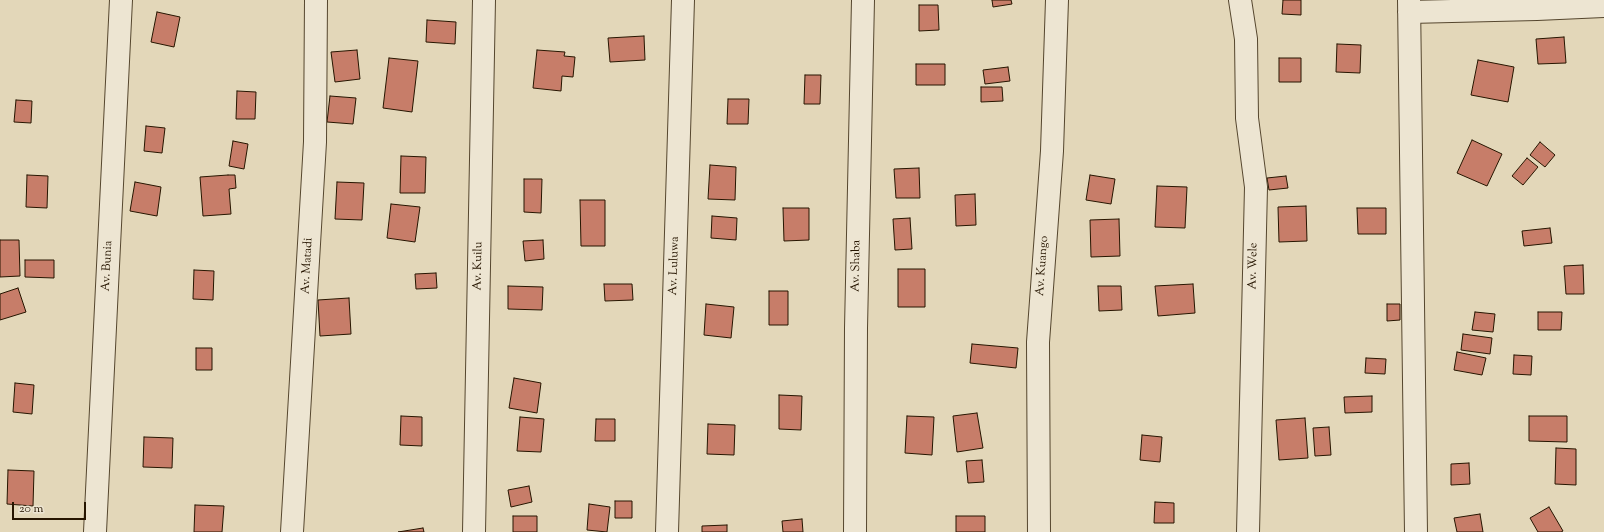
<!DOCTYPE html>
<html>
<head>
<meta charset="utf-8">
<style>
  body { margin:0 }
  #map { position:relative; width:1604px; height:532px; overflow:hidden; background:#e3d7b9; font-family:"Sorts Mill Goudy",serif }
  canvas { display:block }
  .scale { position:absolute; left:12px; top:502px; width:74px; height:18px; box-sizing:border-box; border:2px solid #261500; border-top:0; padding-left:5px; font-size:12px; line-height:14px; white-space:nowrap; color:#261500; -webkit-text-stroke:3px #ede5d2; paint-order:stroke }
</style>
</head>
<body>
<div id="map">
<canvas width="1604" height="532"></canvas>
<div class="scale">20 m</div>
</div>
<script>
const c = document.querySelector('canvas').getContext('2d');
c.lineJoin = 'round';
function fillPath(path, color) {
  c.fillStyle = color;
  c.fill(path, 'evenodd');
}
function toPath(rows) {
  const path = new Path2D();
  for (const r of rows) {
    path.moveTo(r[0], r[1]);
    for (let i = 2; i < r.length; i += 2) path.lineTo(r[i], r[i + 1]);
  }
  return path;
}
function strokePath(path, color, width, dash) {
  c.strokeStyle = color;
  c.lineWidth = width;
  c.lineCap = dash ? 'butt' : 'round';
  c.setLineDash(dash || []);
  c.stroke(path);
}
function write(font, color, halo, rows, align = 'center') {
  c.font = font + ' "Sorts Mill Goudy",serif';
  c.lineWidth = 3.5;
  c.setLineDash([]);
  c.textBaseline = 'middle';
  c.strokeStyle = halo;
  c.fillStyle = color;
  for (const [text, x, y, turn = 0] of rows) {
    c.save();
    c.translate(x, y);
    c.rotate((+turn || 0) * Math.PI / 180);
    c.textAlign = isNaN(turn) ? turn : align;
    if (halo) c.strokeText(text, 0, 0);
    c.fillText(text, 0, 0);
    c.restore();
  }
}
const building = toPath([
  [992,0,1011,0,1012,4,993,7,992,0],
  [1283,0,1301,0,1301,15,1282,14,1283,0],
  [919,5,938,5,939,30,919,31,919,5],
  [157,12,180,17,174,47,151,42,157,12],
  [427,20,456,22,455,44,426,42,427,20],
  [644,36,645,60,610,62,608,38,644,36],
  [1564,37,1566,63,1538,64,1536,39,1564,37],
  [1337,44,1361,45,1360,73,1336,72,1337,44],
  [357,50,360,79,335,82,331,52,357,50],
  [537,50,565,52,564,56,575,57,573,77,562,76,561,91,533,88,537,50],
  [389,58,418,61,412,112,383,108,389,58],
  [1279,58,1301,58,1301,82,1279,82,1279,58],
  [1478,60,1514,67,1508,102,1471,95,1478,60],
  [916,64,945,64,945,85,916,85,916,64],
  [1008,67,1010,81,985,84,983,70,1008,67],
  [805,75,821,75,820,104,804,104,805,75],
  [981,87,1002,87,1003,101,981,102,981,87],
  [237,91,256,92,255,119,236,119,237,91],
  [330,96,356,98,353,124,327,122,330,96],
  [728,99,749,99,748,124,727,124,728,99],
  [16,100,32,101,31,123,14,122,16,100],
  [146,126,165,128,162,153,144,151,146,126],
  [1472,140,1502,154,1487,186,1457,173,1472,140],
  [233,141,248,144,244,169,229,166,233,141],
  [1540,142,1555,155,1545,167,1530,155,1540,142],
  [401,156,426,157,425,193,400,193,401,156],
  [1527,158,1538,167,1523,185,1512,176,1527,158],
  [710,165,736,167,735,200,708,199,710,165],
  [919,168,920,198,896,198,894,169,919,168],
  [27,175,48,176,47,208,26,207,27,175],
  [228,175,235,175,236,188,229,189,231,214,203,216,200,177,228,175],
  [1090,175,1115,179,1111,204,1086,200,1090,175],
  [1286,176,1288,188,1269,190,1267,178,1286,176],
  [524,179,542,179,541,213,524,212,524,179],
  [135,182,161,187,157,216,130,211,135,182],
  [337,182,364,183,362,220,335,219,337,182],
  [1157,186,1187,187,1185,228,1155,227,1157,186],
  [975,194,976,225,956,226,955,195,975,194],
  [580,200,605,200,605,246,581,246,580,200],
  [391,204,420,207,415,242,387,238,391,204],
  [1306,206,1307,241,1279,242,1278,207,1306,206],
  [783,208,809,208,809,240,784,241,783,208],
  [1357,208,1386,208,1386,234,1358,234,1357,208],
  [712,216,737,218,736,240,711,238,712,216],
  [910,218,912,249,895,250,893,219,910,218],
  [1119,219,1120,256,1091,257,1090,220,1119,219],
  [1550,228,1552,243,1524,246,1522,231,1550,228],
  [0,240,19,240,20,276,0,277,0,240],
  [543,240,544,259,525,261,523,241,543,240],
  [25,260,54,260,54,278,25,277,25,260],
  [1583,265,1584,294,1566,294,1564,266,1583,265],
  [898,269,925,269,925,307,898,307,898,269],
  [194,270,214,271,213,300,193,299,194,270],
  [436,273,437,288,416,289,415,274,436,273],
  [604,284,632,284,633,300,605,301,604,284],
  [1193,284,1195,313,1158,316,1155,286,1193,284],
  [508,286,543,287,542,310,508,309,508,286],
  [1098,286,1121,286,1122,310,1099,311,1098,286],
  [18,288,26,312,0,320,0,294,18,288],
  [769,291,788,291,788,325,769,325,769,291],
  [349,298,351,334,320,336,318,300,349,298],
  [706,304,734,307,731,338,704,335,706,304],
  [1387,304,1400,304,1400,320,1387,321,1387,304],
  [1475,312,1495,314,1493,332,1472,330,1475,312],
  [1538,312,1562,312,1561,330,1538,330,1538,312],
  [1463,334,1492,338,1490,354,1461,350,1463,334],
  [972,344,1018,348,1016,368,970,363,972,344],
  [196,348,212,348,212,370,196,370,196,348],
  [1457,352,1486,358,1482,375,1454,370,1457,352],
  [1514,355,1532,356,1531,375,1513,374,1514,355],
  [1366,358,1386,359,1385,374,1365,373,1366,358],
  [514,378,541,383,537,413,509,408,514,378],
  [15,383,34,385,32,414,13,412,15,383],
  [779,395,802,396,801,430,779,429,779,395],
  [1372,396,1372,412,1345,413,1344,397,1372,396],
  [977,413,983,448,957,452,953,416,977,413],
  [401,416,422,417,422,446,400,445,401,416],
  [907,416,934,417,932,455,905,453,907,416],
  [1529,416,1567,416,1567,442,1529,441,1529,416],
  [520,417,544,419,541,452,517,451,520,417],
  [1305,418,1308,458,1279,460,1276,420,1305,418],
  [596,419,615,419,615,441,595,441,596,419],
  [708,424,735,425,734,455,707,454,708,424],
  [1329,427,1331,455,1315,456,1313,428,1329,427],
  [1142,435,1162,437,1160,462,1140,460,1142,435],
  [144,437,173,438,172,468,143,467,144,437],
  [1556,448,1576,449,1576,485,1555,484,1556,448],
  [982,460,984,482,968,483,966,461,982,460],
  [1469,463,1470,484,1451,485,1451,464,1469,463],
  [8,470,34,471,33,506,7,504,8,470],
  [529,486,532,502,511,507,508,490,529,486],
  [615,501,632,501,632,518,615,518,615,501],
  [1155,502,1174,503,1174,523,1154,523,1155,502],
  [589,504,610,507,607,532,587,530,589,504],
  [195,505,224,506,222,532,194,532,195,505],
  [1549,507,1563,531,1561,532,1538,532,1530,518,1549,507],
  [1480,514,1483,532,1457,532,1454,518,1480,514],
  [513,516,537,516,537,532,513,532,513,516],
  [956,516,985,516,985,532,956,532,956,516],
  [802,519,803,532,783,532,782,521,802,519],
  [727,525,727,532,702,532,702,526,727,525],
  [423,528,424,532,398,532,423,528]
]);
fillPath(building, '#c77d69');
strokePath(building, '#261500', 1);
const minor = toPath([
  [1240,0,1246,39,1247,118,1256,187,1248,532],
  [1409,0,1416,532],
  [1409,12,1537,9,1604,6],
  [95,532,121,0],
  [292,532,315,142,316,0],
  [474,532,484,0],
  [667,532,683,0],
  [855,532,856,328,863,0],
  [1039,532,1038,342,1052,151,1057,0]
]);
strokePath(minor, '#55462e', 24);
strokePath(minor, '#ede5d2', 22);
write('12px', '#261500', '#ede5d2', [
  ["Av. Bunia",108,266,-87],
  ["Av. Matadi",308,266,-87],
  ["Av. Kuilu",479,266,-89],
  ["Av. Luluwa",675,266,-88],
  ["Av. Shaba",857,266,-89],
  ["Av. Kuango",1043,266,-86],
  ["Av. Wele",1254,266,-89]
]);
</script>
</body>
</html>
